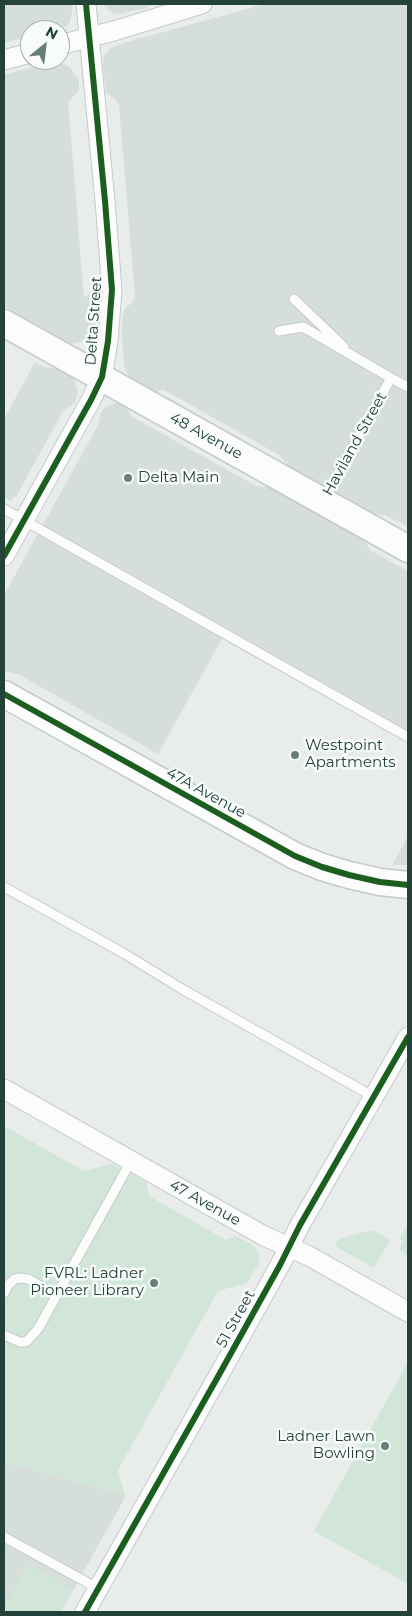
<!DOCTYPE html>
<html>
<head>
<meta charset="utf-8">
<style>
  body { margin:0 }
  #map { position:relative; width:412px; height:1616px; overflow:hidden; background:#e8edeb; font-family:Montserrat,sans-serif }
  canvas { display:block }
  .frame { position:absolute; inset:0; border:5px solid #24423a; pointer-events:none }
  .north { position:absolute; left:20px; top:20px; width:50px; height:50px; box-sizing:border-box; background:#f7fbf9; border:1px solid #a3b1ad; border-radius:50%; rotate:29deg; font-size:14px; font-weight:700; line-height:20px; text-align:center; color:#24423a }
  .north::after { content:''; display:block; margin:auto; width:18px; height:22px; background:#697e78; clip-path:polygon(50% 0,100% 100%,50% 72%,0 100%) }
</style>
</head>
<body>
<div id="map">
<canvas width="412" height="1616"></canvas>
<div class="frame"></div>
<div class="north">N</div>
</div>
<script>
const c = document.querySelector('canvas').getContext('2d');
c.lineJoin = 'round';
function fillPath(path, color) {
  c.fillStyle = color;
  c.fill(path, 'evenodd');
}
function toPath(rows) {
  const path = new Path2D();
  for (const r of rows) {
    path.moveTo(r[0], r[1]);
    for (let i = 2; i < r.length; i += 2) path.lineTo(r[i], r[i + 1]);
  }
  return path;
}
function strokePath(path, color, width, dash) {
  c.strokeStyle = color;
  c.lineWidth = width;
  c.lineCap = dash ? 'butt' : 'round';
  c.setLineDash(dash || []);
  c.stroke(path);
}
function write(font, color, halo, rows, align = 'center') {
  c.font = font + ' Montserrat,sans-serif';
  c.lineWidth = 5;
  c.setLineDash([]);
  c.textBaseline = 'middle';
  c.strokeStyle = halo;
  c.fillStyle = color;
  for (const [text, x, y, turn = 0] of rows) {
    c.save();
    c.translate(x, y);
    c.rotate((+turn || 0) * Math.PI / 180);
    c.textAlign = isNaN(turn) ? turn : align;
    if (halo) c.strokeText(text, 0, 0);
    c.fillText(text, 0, 0);
    c.restore();
  }
}
fillPath(toPath([
  [4,4,72,4,72,14,69,24,60,31,30,30,30,36,4,43],
  [102,4,151,4,147,8,119,14,113,13],
  [265,4,408,4,408,527,385,515,373,514,291,469,279,455,274,452,164,390,152,392,130,379,124,367,122,331,123,315,125,308,133,302,135,297,119,106,116,100,106,93,103,65,103,58,110,48,123,43],
  [51,62,59,62,70,67,79,81,79,89,78,92,68,102,84,297,95,291,98,294,96,325,94,329,87,338,81,342,70,344,60,342,45,329,4,306,4,75],
  [35,362,46,368,57,367,73,377,78,391,75,403,64,410,61,415,17,495,10,501,4,497,4,419],
  [115,403,124,404,127,407,131,416,256,486,275,488,363,538,370,550,408,571,408,743,222,639,158,754,18,674,9,672,4,673,4,595,97,427,101,412,107,406],
  [408,836,408,865,392,865],
  [4,1462,125,1495,122,1503,61,1612,4,1612]
]), '#d6dedb');
fillPath(toPath([
  [4,1126,84,1171,112,1164,146,1182,149,1196,226,1240,235,1236,248,1242,256,1248,259,1253,259,1263,247,1283,218,1291,118,1470,125,1495,4,1462],
  [408,1223,408,1255,399,1250,403,1241,399,1239],
  [372,1230,390,1240,374,1268,335,1246,339,1239],
  [408,1362,408,1584,314,1531],
  [28,1564,73,1590,61,1612,4,1612,4,1607]
]), '#d1e6d8');
const lane = toPath([
  [294,299,344,347],
  [279,331,303,327,391,378],
  [324,499,391,378,408,387],
  [4,509,408,737],
  [4,887,125,954,182,989,374,1097],
  [4,1293,9,1284,15,1279,21,1278,28,1279,56,1295],
  [4,1335,20,1342,26,1342,38,1329,131,1161],
  [4,1537,99,1589]
]);
const street = toPath([
  [60,45,117,30,202,4],
  [4,60,30,53],
  [4,556,91,400,102,377,108,341,112,290,105,201,86,4],
  [4,1089,264,1236,309,1256,408,1312],
  [85,1612,220,1373,280,1265,300,1225,408,1037]
]);
const secondary = toPath([
  [4,323,408,549],
  [4,694,295,856,322,867,349,875,380,882,408,885]
]);
strokePath(lane, '#c5cac8', 11);
strokePath(street, '#c5cac8', 21);
strokePath(secondary, '#c3cbc8', 29);
strokePath(lane, '#fcfcfc', 9);
strokePath(street, '#fcfcfc', 19);
strokePath(secondary, '#fcfcfc', 26);
strokePath(toPath([
  [4,556,91,400,102,377,108,341,112,290,105,201,86,4],
  [4,694,295,856,322,867,349,875,380,882,408,885],
  [85,1612,220,1373,280,1265,300,1225,408,1037]
]), '#1b5e20', 6);
for (const [x, y, r, color] of [
  [128,478,5,"#697e78"],
  [295,755,5,"#697e78"],
  [154,1283,5,"#697e78"],
  [385,1446,5,"#697e78"]
]) {
  const dot = new Path2D();
  dot.arc(x, y, r, 0, 2 * Math.PI);
  c.fillStyle = color;
  c.fill(dot);
  strokePath(dot, '#f7fbf9', 2);
}
write('15px', '#24423a', '#f7fbf9', [
  ["Delta Street",94,321,-86],
  ["48 Avenue",206,436,29],
  ["Haviland Street",355,444,-61],
  ["47A Avenue",206,793,29],
  ["47 Avenue",205,1203,29],
  ["51 Street",236,1319,-61]
]);
write('15px', '#24423a', '#f7fbf9', [
  ["Delta Main",138,478],
  ["Westpoint",305,746],
  ["Apartments",305,763],
  ["FVRL: Ladner",144,1274,"right"],
  ["Pioneer Library",144,1291,"right"],
  ["Ladner Lawn",375,1437,"right"],
  ["Bowling",375,1454,"right"]
], 'left');
</script>
</body>
</html>
